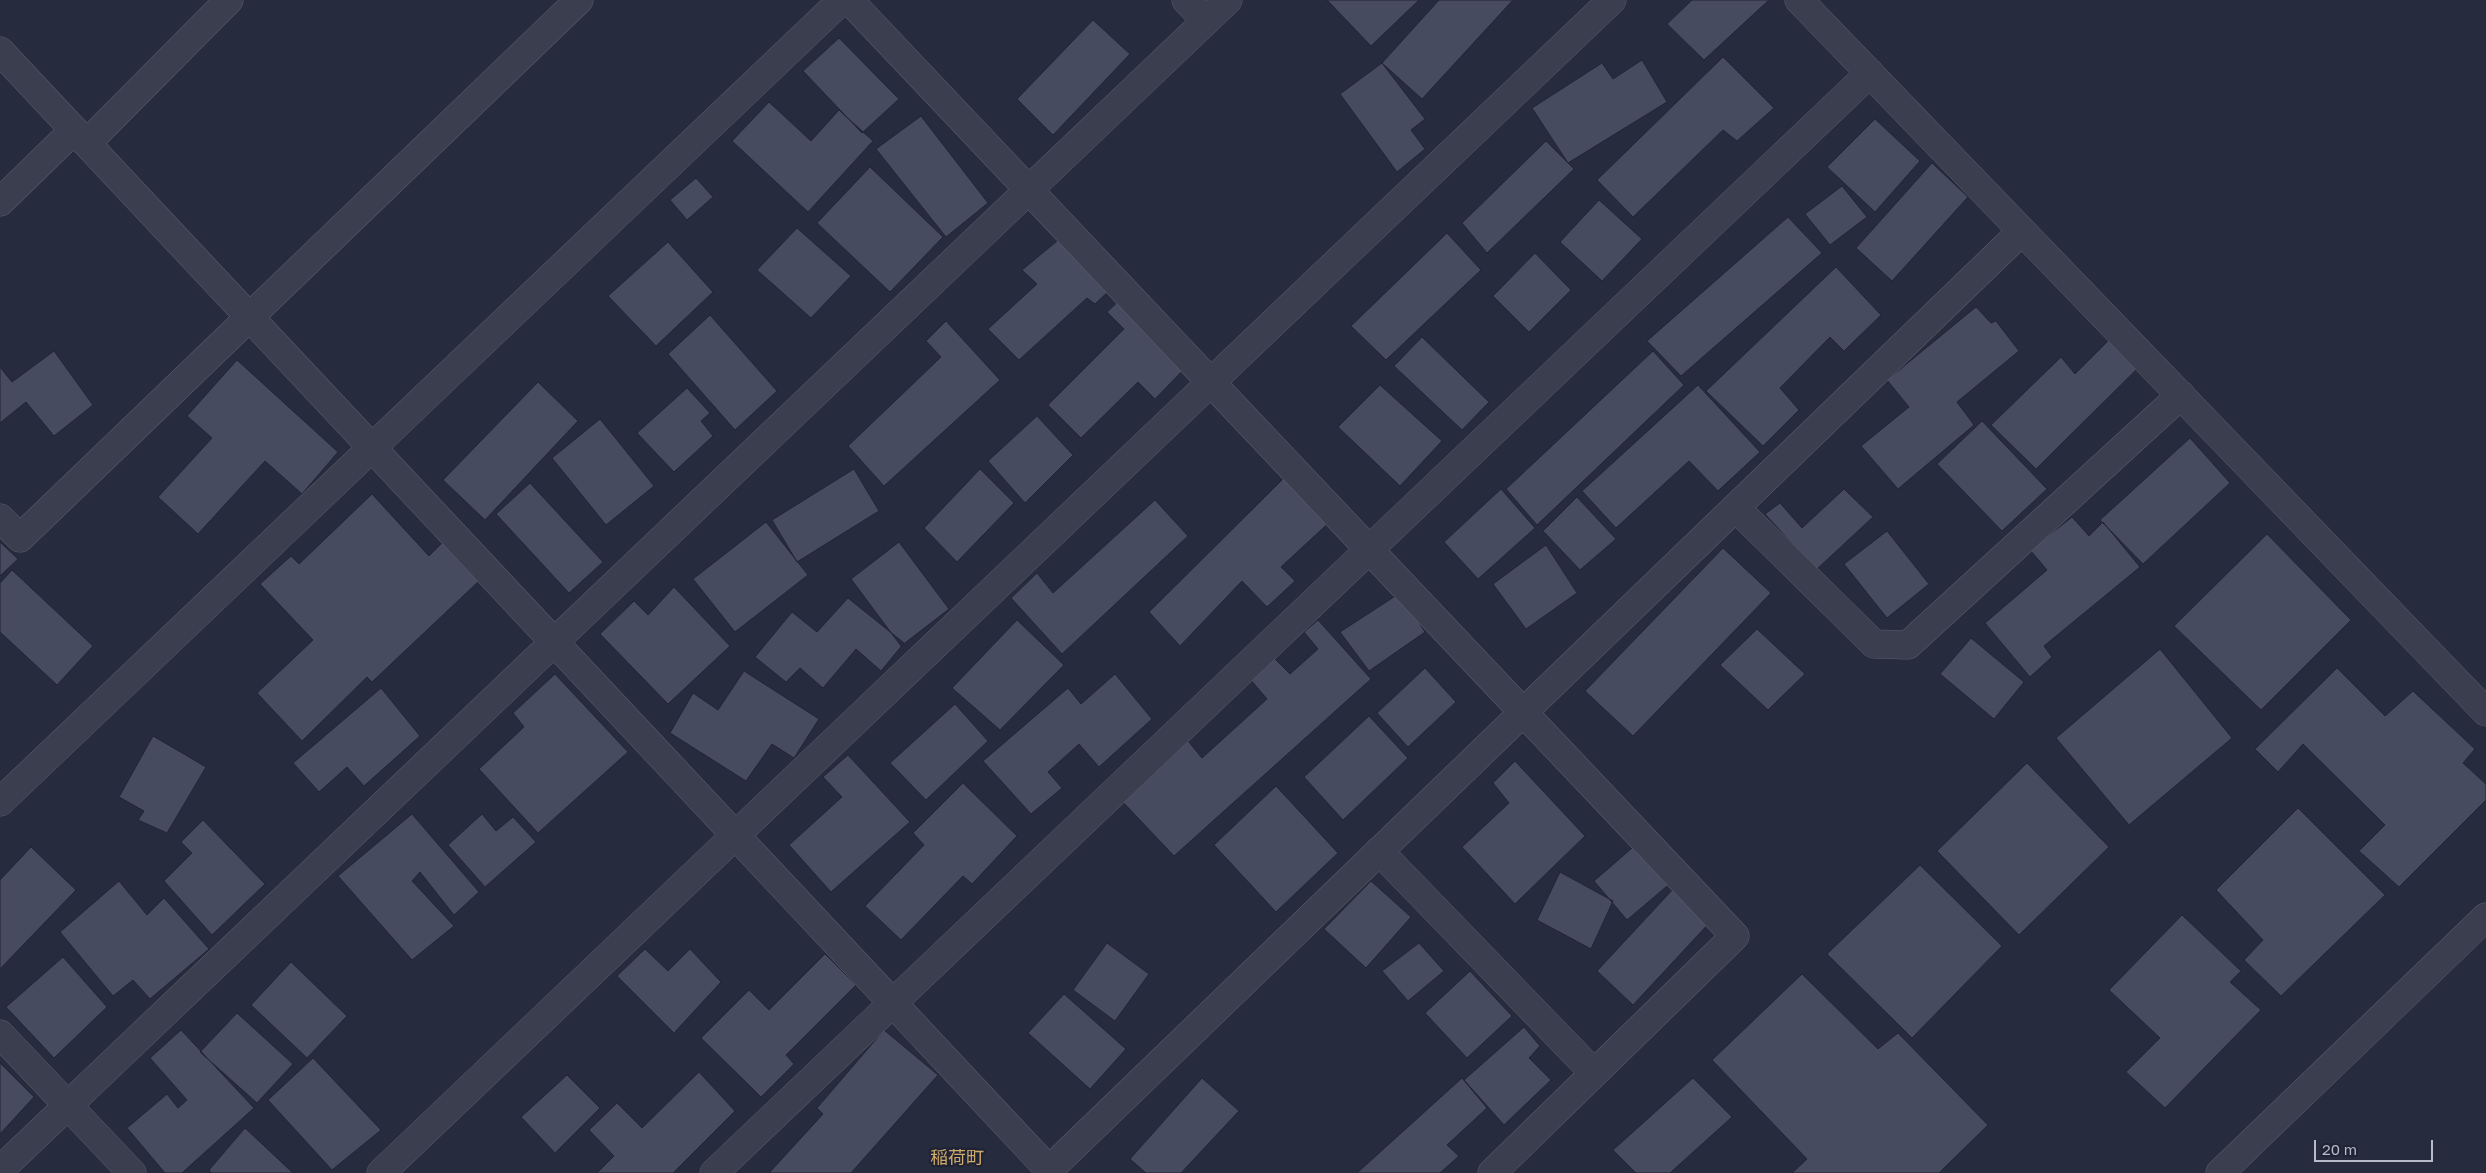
<!DOCTYPE html>
<html>
<head>
<meta charset="utf-8">
<style>
  body { margin:0 }
  #map { position:relative; width:2486px; height:1173px; overflow:hidden; background:#262c3e; font-family:"Golos Text",sans-serif }
  canvas { display:block }
  .scale { position:absolute; left:2314px; top:1140px; width:119px; height:22px; box-sizing:border-box; border:2px solid #b6bac9; border-top:0; padding-left:6px; font-size:15px; line-height:18px; white-space:nowrap; color:#b6bac9; -webkit-text-stroke:4px #1f2333; paint-order:stroke }
</style>
</head>
<body>
<div id="map">
<canvas width="2486" height="1173"></canvas>
<div class="scale">20 m</div>
</div>
<script>
const c = document.querySelector('canvas').getContext('2d');
c.lineJoin = 'round';
function fillPath(path, color) {
  c.fillStyle = color;
  c.fill(path, 'evenodd');
}
function toPath(rows) {
  const path = new Path2D();
  for (const r of rows) {
    path.moveTo(r[0], r[1]);
    for (let i = 2; i < r.length; i += 2) path.lineTo(r[i], r[i + 1]);
  }
  return path;
}
function strokePath(path, color, width, dash) {
  c.strokeStyle = color;
  c.lineWidth = width;
  c.lineCap = dash ? 'butt' : 'round';
  c.setLineDash(dash || []);
  c.stroke(path);
}
function write(font, color, halo, rows, align = 'center') {
  c.font = font + ' "Golos Text","Noto Sans JP",sans-serif';
  c.lineWidth = 4.5;
  c.setLineDash([]);
  c.textBaseline = 'middle';
  c.strokeStyle = halo;
  c.fillStyle = color;
  for (const [text, x, y, turn = 0] of rows) {
    c.save();
    c.translate(x, y);
    c.rotate((+turn || 0) * Math.PI / 180);
    c.textAlign = isNaN(turn) ? turn : align;
    if (halo) c.strokeText(text, 0, 0);
    c.fillText(text, 0, 0);
    c.restore();
  }
}
const building = toPath([
  [1327,0,1419,0,1371,46,1327,0],
  [1439,0,1513,0,1422,99,1382,63,1439,0],
  [1692,0,1769,0,1704,60,1667,24,1692,0],
  [1093,20,1130,54,1053,135,1017,99,1093,20],
  [839,38,899,99,862,133,803,71,839,38],
  [1723,57,1774,108,1737,141,1723,130,1633,217,1597,180,1723,57],
  [1642,60,1667,102,1568,163,1532,108,1602,63,1613,79,1642,60],
  [1382,63,1425,119,1411,130,1425,149,1397,172,1340,94,1382,63],
  [769,102,811,141,839,110,873,141,808,212,732,141,769,102],
  [921,116,988,203,946,237,876,149,921,116],
  [1875,119,1920,161,1875,212,1827,167,1875,119],
  [1546,141,1574,169,1487,253,1462,223,1546,141],
  [1932,163,1968,197,1892,281,1856,248,1932,163],
  [870,167,943,237,890,292,817,223,870,167],
  [696,178,713,197,687,220,670,200,696,178],
  [1842,186,1867,217,1830,245,1805,214,1842,186],
  [1599,200,1642,239,1602,281,1560,242,1599,200],
  [1788,217,1822,253,1681,376,1647,341,1788,217],
  [797,228,851,276,811,318,757,270,797,228],
  [1447,233,1481,270,1386,360,1351,326,1447,233],
  [1062,237,1110,290,1095,304,1087,298,1019,360,988,329,1037,284,1022,270,1062,237],
  [668,242,713,292,656,346,608,296,668,242],
  [1535,253,1571,290,1529,332,1493,296,1535,253],
  [1836,267,1881,315,1844,351,1830,337,1780,388,1799,410,1763,446,1706,391,1836,267],
  [1124,296,1191,362,1155,399,1138,382,1081,438,1048,405,1124,329,1107,312,1124,296],
  [1976,307,1991,323,1996,321,2019,351,1957,402,1974,425,1898,489,1861,446,1909,407,1887,380,1976,307],
  [710,315,777,391,735,430,668,354,710,315],
  [946,321,1000,380,884,486,848,446,941,357,926,341,946,321],
  [1422,337,1489,402,1462,430,1394,366,1422,337],
  [2112,337,2140,366,2036,469,1991,425,2061,357,2075,374,2112,337],
  [54,351,93,405,54,436,26,402,0,423,0,367,12,382,54,351],
  [1653,351,1684,385,1537,525,1506,489,1653,351],
  [237,360,338,452,302,494,265,461,198,534,158,497,212,438,187,416,237,360],
  [538,382,578,421,485,520,443,480,538,382],
  [1380,385,1442,441,1400,486,1338,427,1380,385],
  [1698,385,1760,452,1718,491,1689,461,1616,528,1582,491,1698,385],
  [687,388,710,413,701,421,713,436,674,472,637,433,687,388],
  [1037,416,1073,455,1025,503,988,461,1037,416],
  [600,419,654,486,606,525,552,458,600,419],
  [1982,421,2047,489,2002,531,1937,464,1982,421],
  [2190,438,2230,483,2143,564,2100,520,2190,438],
  [854,469,879,511,797,562,772,520,854,469],
  [980,469,1014,503,957,562,924,528,980,469],
  [1290,472,1335,517,1281,567,1295,581,1267,607,1242,581,1180,646,1149,612,1290,472],
  [530,483,603,562,569,593,496,514,530,483],
  [1501,489,1535,528,1478,579,1444,542,1501,489],
  [1844,489,1873,517,1816,570,1765,514,1780,503,1802,528,1844,489],
  [372,494,429,556,443,542,479,581,372,682,367,677,302,741,257,693,313,640,260,584,291,556,299,564,372,494],
  [1577,497,1616,539,1580,570,1543,531,1577,497],
  [1155,500,1188,536,1062,654,1011,598,1037,573,1053,593,1155,500],
  [2072,517,2089,536,2103,522,2140,567,2044,646,2052,657,2030,677,1985,623,2047,570,2030,550,2072,517],
  [766,522,808,575,735,632,693,579,766,522],
  [1887,531,1929,584,1887,618,1844,564,1887,531],
  [2267,534,2351,620,2261,710,2174,626,2267,534],
  [0,542,18,559,0,576,0,542],
  [899,542,949,609,901,646,851,579,899,542],
  [1546,545,1577,593,1526,629,1493,584,1546,545],
  [1723,548,1771,593,1633,736,1585,691,1723,548],
  [12,570,93,646,57,685,0,632,0,583,12,570],
  [674,587,730,646,668,704,600,634,634,601,648,615,674,587],
  [1400,593,1425,632,1369,671,1340,632,1400,593],
  [848,598,904,643,881,671,856,649,823,688,800,668,786,682,755,657,792,612,817,632,848,598],
  [1017,620,1064,665,1000,730,952,688,1017,620],
  [1318,620,1371,679,1174,856,1121,800,1188,741,1202,758,1267,699,1250,679,1273,657,1290,674,1318,649,1304,632,1318,620],
  [1757,629,1805,674,1768,710,1720,665,1757,629],
  [1971,638,2024,682,1994,719,1940,674,1971,638],
  [2160,649,2232,738,2129,825,2056,738,2160,649],
  [1425,668,1456,702,1408,747,1377,713,1425,668],
  [2337,668,2385,716,2413,691,2475,749,2463,763,2486,784,2486,800,2399,887,2359,851,2385,825,2303,744,2278,772,2255,749,2337,668],
  [744,671,819,719,794,758,772,744,746,781,670,733,693,693,718,710,744,671],
  [555,674,628,752,538,833,479,769,524,727,513,713,555,674],
  [1115,674,1152,719,1099,767,1079,744,1048,772,1062,788,1031,814,983,761,1068,688,1081,704,1115,674],
  [381,688,420,736,364,786,347,767,319,792,293,763,381,688],
  [955,704,988,741,926,800,890,763,955,704],
  [1369,716,1408,758,1343,820,1304,777,1369,716],
  [153,736,206,767,167,833,138,820,144,811,119,797,153,736],
  [848,755,910,822,831,892,789,845,842,797,823,777,848,755],
  [1515,761,1585,836,1515,904,1462,847,1509,803,1493,783,1515,761],
  [2027,763,2109,847,2019,935,1937,851,2027,763],
  [963,783,1017,836,972,884,963,876,901,940,865,906,924,845,913,833,963,783],
  [1276,786,1338,853,1276,912,1214,845,1276,786],
  [2298,808,2385,895,2281,996,2244,960,2263,940,2216,890,2298,808],
  [412,814,479,892,454,915,420,872,412,881,454,926,412,960,338,876,412,814],
  [482,814,496,831,513,817,536,842,485,887,448,845,482,814],
  [203,820,265,884,212,935,164,881,192,853,181,842,203,820],
  [1639,842,1673,881,1627,920,1594,881,1639,842],
  [31,847,76,890,0,969,0,880,31,847],
  [1920,865,2002,946,1912,1038,1827,954,1920,865],
  [1560,872,1613,901,1591,949,1537,920,1560,872],
  [119,881,147,915,164,898,209,949,150,999,133,980,113,996,60,932,119,881],
  [1371,881,1411,917,1366,968,1324,929,1371,881],
  [1675,887,1712,920,1633,1005,1597,971,1675,887],
  [2182,915,2241,971,2230,982,2261,1010,2165,1108,2126,1072,2160,1038,2109,990,2182,915],
  [1107,943,1149,974,1115,1021,1073,990,1107,943],
  [1419,943,1444,971,1408,1001,1382,971,1419,943],
  [645,949,668,971,690,949,721,982,674,1033,617,976,645,949],
  [825,954,856,985,786,1055,794,1064,761,1097,701,1038,749,990,769,1010,825,954],
  [63,957,107,1007,54,1058,6,1007,63,957],
  [291,962,347,1016,307,1058,251,1005,291,962],
  [1470,971,1512,1016,1467,1058,1425,1013,1470,971],
  [1802,974,1878,1049,1898,1033,1988,1125,1939,1173,1792,1173,1807,1159,1712,1060,1802,974],
  [1064,994,1126,1049,1090,1089,1028,1033,1064,994],
  [237,1013,293,1064,257,1103,200,1052,237,1013],
  [1524,1027,1540,1046,1529,1058,1551,1080,1504,1125,1464,1080,1524,1027],
  [181,1030,254,1108,182,1173,165,1173,127,1128,167,1094,178,1108,187,1100,150,1058,181,1030],
  [884,1030,938,1075,851,1173,769,1173,823,1114,817,1108,884,1030],
  [313,1058,381,1130,332,1170,268,1100,313,1058],
  [0,1063,34,1097,0,1134,0,1063],
  [699,1072,735,1111,673,1173,597,1173,614,1156,589,1130,617,1103,642,1128,699,1072],
  [567,1075,600,1108,555,1153,521,1117,567,1075],
  [1202,1078,1239,1111,1181,1173,1146,1173,1130,1159,1202,1078],
  [1462,1078,1487,1108,1447,1145,1459,1156,1440,1173,1357,1173,1462,1078],
  [1693,1078,1732,1117,1670,1173,1636,1173,1613,1150,1693,1078],
  [245,1128,293,1173,211,1173,209,1170,245,1128]
]);
fillPath(building, '#464b5f');
strokePath(building, '#212535', 1);
const minor = toPath([
  [849,0,1735,936,1492,1173],
  [1186,0,1206,21],
  [1799,0,2486,712],
  [0,51,1052,1173],
  [87,143,229,0],
  [0,202,74,130],
  [1736,508,1874,644,1908,645,2181,395],
  [0,518,20,538,579,0],
  [0,802,842,0],
  [1379,851,1594,1073],
  [0,1034,132,1173],
  [0,1170,1228,0],
  [1049,1170,2022,231],
  [381,1173,1612,0],
  [714,1173,1870,73]
]);
const tertiary = toPath([
  [2220,1173,2486,917]
]);
strokePath(minor, '#585c6c', 29);
strokePath(tertiary, '#585c6c', 29);
strokePath(minor, '#3a3e4e', 28);
strokePath(tertiary, '#3a3e4e', 28);
write('18px', '#cfab6b', '#1f2333', [
  ["稲荷町",957,1158]
]);
</script>
</body>
</html>
